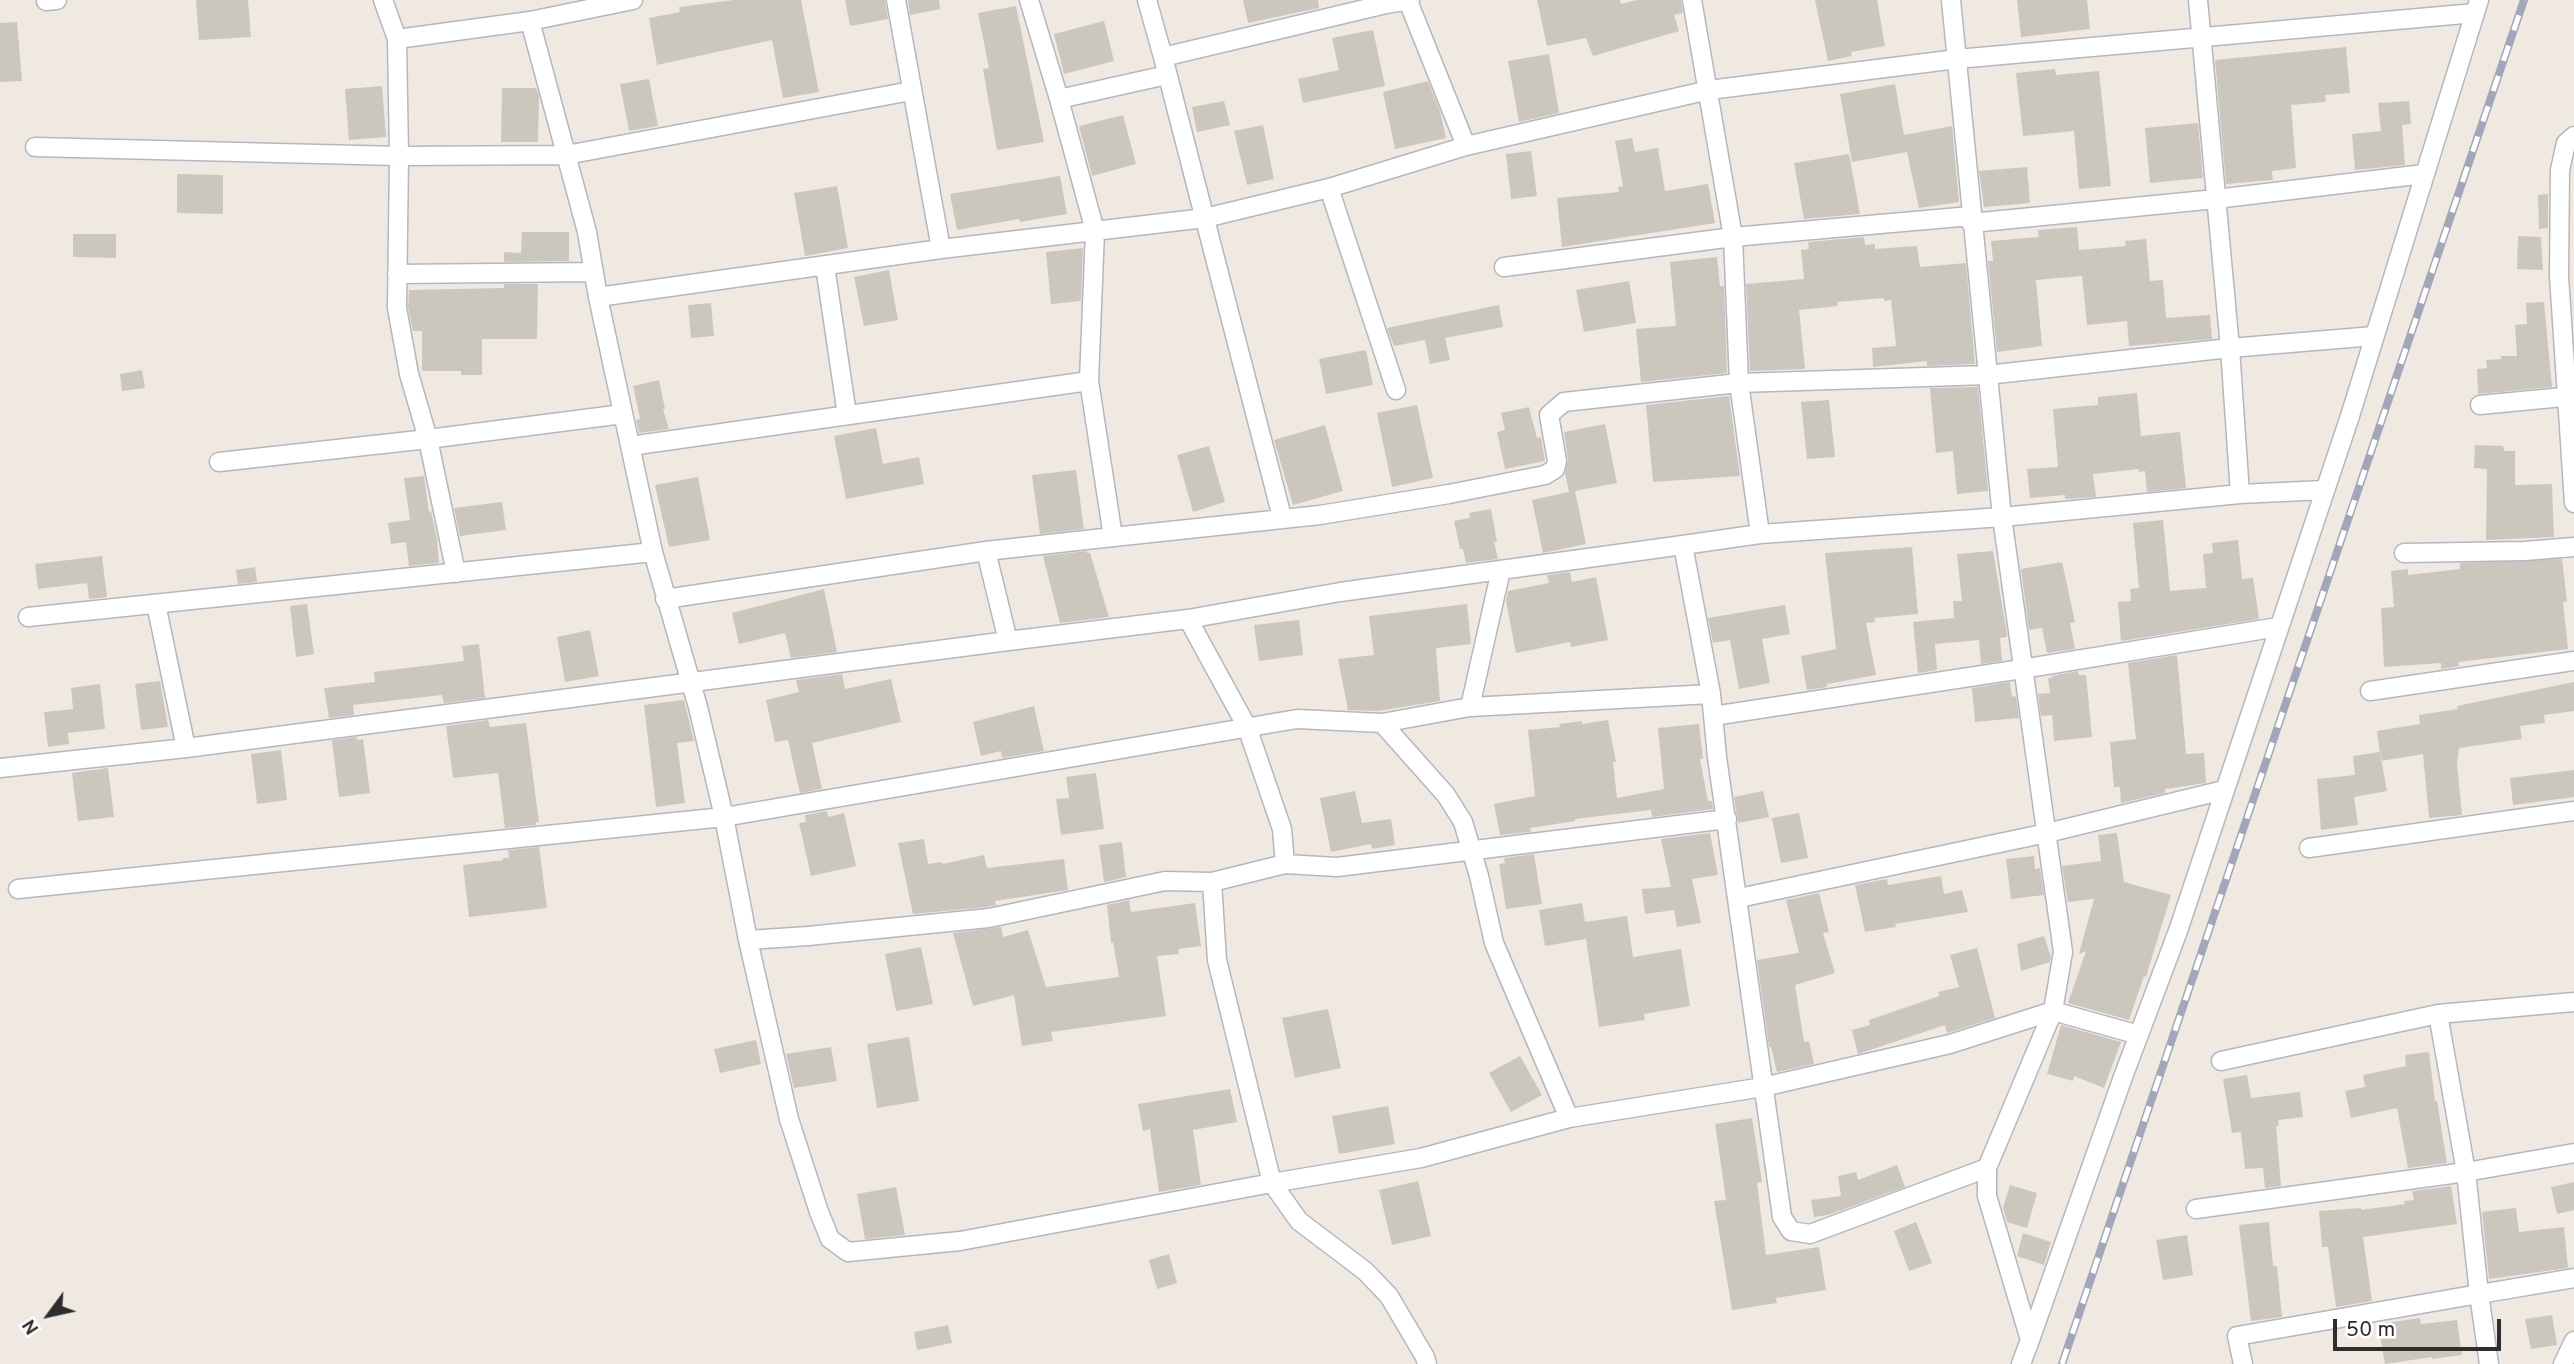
<!DOCTYPE html>
<html>
<head>
<meta charset="utf-8">
<style>
  body { margin:0 }
  #map { position:relative; width:2574px; height:1364px; overflow:hidden; background:#efe9e1; font-family:Overpass,sans-serif }
  canvas { display:block }
  .north { position:absolute; left:14px; top:1280px; width:70px; height:70px; -webkit-text-stroke:5px #fff; paint-order:stroke; rotate:237deg; font-size:19px; font-weight:700; line-height:28px; text-align:center; color:#2e2e2e }
  .north::after { content:''; display:block; margin:auto; width:24px; height:32px; background:#2e2e2e; clip-path:polygon(50% 0,100% 100%,50% 72%,0 100%) }
  .scale { position:absolute; left:2333px; top:1319px; width:168px; height:32px; box-sizing:border-box; border:4px solid #2e2e2e; border-top:0; padding-left:9px; font-size:21px; line-height:24px; white-space:nowrap; color:#2e2e2e; -webkit-text-stroke:5px #fff; paint-order:stroke }
</style>
</head>
<body>
<div id="map">
<canvas width="2574" height="1364"></canvas>
<div class="north">N</div>
<div class="scale">50 m</div>
</div>
<script>
const c = document.querySelector('canvas').getContext('2d');
c.lineJoin = 'round';
function fillPath(path, color) {
  c.fillStyle = color;
  c.fill(path, 'evenodd');
}
function toPath(rows) {
  const path = new Path2D();
  for (const r of rows) {
    path.moveTo(r[0], r[1]);
    for (let i = 2; i < r.length; i += 2) path.lineTo(r[i], r[i + 1]);
  }
  return path;
}
function strokePath(path, color, width, dash) {
  c.strokeStyle = color;
  c.lineWidth = width;
  c.lineCap = dash ? 'butt' : 'round';
  c.setLineDash(dash || []);
  c.stroke(path);
}
fillPath(toPath([
  [196,0,248,0,251,37,199,40],
  [734,0,801,0,819,92,783,98,772,40,657,65,649,18,680,12,679,7],
  [845,0,885,0,888,19,850,26],
  [908,0,939,0,940,9,910,15],
  [1243,0,1318,0,1319,8,1248,23],
  [1537,0,1620,0,1621,4,1637,0,1681,0,1683,13,1674,15,1679,31,1593,56,1586,38,1547,46],
  [1815,0,1877,0,1885,46,1851,52,1852,56,1828,61],
  [2017,0,2087,0,2090,29,2021,37],
  [1016,6,1044,142,997,150,983,69,989,68,978,13],
  [1104,21,1114,61,1064,74,1054,34],
  [17,22,22,81,0,82,0,23],
  [1373,30,1385,86,1303,103,1298,79,1339,70,1332,38],
  [2346,47,2350,93,2325,95,2326,102,2291,105,2296,168,2272,171,2273,180,2226,184,2215,60],
  [1549,54,1559,113,1519,122,1508,61],
  [2055,69,2056,75,2099,71,2111,186,2079,189,2074,131,2023,136,2016,73],
  [649,79,658,126,629,131,620,84],
  [1428,81,1440,111,1446,138,1395,149,1383,92],
  [1895,84,1904,135,1952,126,1959,202,1919,208,1907,152,1852,162,1840,94],
  [382,86,386,137,349,140,345,89],
  [502,88,536,88,539,96,538,142,501,142],
  [1224,101,1230,125,1197,132,1192,107],
  [2409,101,2411,124,2402,125,2405,165,2355,170,2352,134,2381,131,2378,103],
  [1123,115,1136,164,1092,176,1079,126],
  [2198,123,2203,178,2150,183,2145,128],
  [1263,125,1274,179,1247,185,1234,131],
  [1632,138,1635,152,1658,148,1665,191,1708,184,1715,223,1562,247,1557,198,1619,192,1618,187,1623,186,1615,141],
  [1531,151,1537,196,1511,199,1506,154],
  [1849,154,1860,214,1804,219,1794,163],
  [2027,167,2030,203,1984,207,1979,171],
  [177,174,223,175,223,214,177,213],
  [1060,176,1067,214,1020,222,1019,219,957,230,950,194],
  [837,186,848,248,805,256,794,193],
  [2548,194,2548,228,2539,229,2538,195],
  [2077,227,2079,250,2126,246,2125,241,2146,239,2150,281,2163,280,2166,318,2210,315,2212,339,2129,346,2127,321,2087,325,2082,276,2036,280,2042,346,1997,352,1988,261,1993,261,1991,241,2039,237,2038,230],
  [522,232,569,232,569,261,504,262,504,252,521,253],
  [73,234,116,234,116,258,73,257],
  [2518,236,2541,237,2543,270,2517,269],
  [1864,237,1865,245,1875,244,1875,249,1917,246,1920,267,1966,263,1975,364,1927,366,1927,361,1873,367,1872,348,1896,346,1891,300,1884,301,1884,298,1837,302,1838,306,1799,310,1805,369,1750,371,1746,284,1804,279,1801,250,1809,249,1808,242],
  [1083,248,1081,301,1051,304,1046,252],
  [1717,257,1720,286,1724,286,1727,373,1641,382,1636,329,1676,326,1670,262],
  [889,270,898,320,864,326,854,277],
  [1629,281,1636,323,1584,332,1576,290],
  [504,284,538,284,537,339,482,339,482,375,461,375,461,371,422,371,422,331,413,331,408,307,409,290,504,288],
  [2544,302,2552,387,2478,394,2477,369,2487,368,2486,360,2501,359,2501,356,2517,356,2515,325,2527,324,2526,303],
  [711,303,714,336,691,338,688,305],
  [1499,305,1503,327,1445,338,1450,360,1430,364,1425,340,1394,346,1387,328],
  [1366,350,1373,385,1326,394,1319,359],
  [142,370,145,388,122,391,120,374],
  [659,380,665,409,663,409,669,429,639,433,636,420,640,419,633,386],
  [1978,387,1988,491,1957,494,1953,451,1936,453,1930,388],
  [2137,393,2141,436,2180,432,2186,488,2147,492,2145,471,2139,472,2139,469,2093,474,2096,497,2065,499,2065,495,2030,498,2027,469,2058,467,2053,409,2098,405,2098,397],
  [1729,396,1740,476,1653,482,1646,405],
  [1829,400,1835,457,1807,459,1801,402],
  [1417,405,1433,478,1392,487,1377,413],
  [1529,407,1537,438,1541,437,1545,461,1505,469,1497,432,1505,430,1501,413],
  [1605,424,1617,483,1575,491,1586,544,1543,553,1532,500,1569,492,1565,473,1568,460,1564,432],
  [1325,425,1343,491,1293,505,1274,440],
  [876,428,883,464,919,457,924,484,846,499,834,436],
  [2475,445,2503,446,2504,451,2515,451,2515,485,2552,484,2554,537,2486,540,2487,469,2474,468],
  [1209,446,1225,502,1193,512,1177,455],
  [1076,470,1084,529,1040,534,1032,475],
  [424,476,429,512,431,511,437,539,439,563,409,566,406,542,391,544,388,523,410,520,404,478],
  [698,477,710,540,669,547,655,485],
  [502,502,506,530,460,536,454,508],
  [1491,509,1497,542,1494,542,1498,559,1466,563,1463,549,1460,549,1454,521,1470,518,1469,513],
  [2163,520,2170,591,2206,588,2203,554,2213,553,2212,543,2238,540,2242,579,2253,578,2259,619,2121,641,2118,602,2131,601,2130,589,2139,588,2133,523],
  [1912,547,1918,614,1874,618,1875,622,1866,623,1876,675,1827,684,1827,687,1807,690,1801,656,1836,649,1825,553],
  [1087,551,1087,553,1090,553,1109,617,1060,623,1043,556],
  [1993,551,2007,634,2007,637,2000,638,2002,661,1981,664,1979,640,1935,644,1937,670,1918,673,1913,622,1954,618,1953,601,1962,601,1957,554],
  [102,556,107,597,89,599,87,583,38,589,35,564],
  [2562,559,2567,601,2563,602,2568,649,2458,662,2459,666,2441,669,2441,663,2384,667,2381,608,2394,607,2391,571,2408,569,2408,575,2460,569,2460,563],
  [2062,562,2075,622,2070,623,2075,649,2047,653,2042,628,2029,630,2021,569],
  [255,567,257,582,238,584,236,570],
  [1570,572,1572,582,1596,577,1608,640,1571,647,1570,642,1516,653,1506,601,1508,591,1549,583,1547,575],
  [824,589,837,652,791,658,785,633,739,644,732,613],
  [307,604,314,654,296,657,290,606],
  [1467,604,1471,644,1436,648,1440,701,1378,711,1348,710,1338,659,1374,655,1369,616],
  [1785,605,1790,634,1762,639,1770,683,1739,689,1730,640,1713,643,1708,618],
  [1299,620,1303,655,1259,661,1254,625],
  [590,630,599,676,565,682,557,637],
  [479,644,485,698,444,703,442,695,353,705,354,715,329,718,324,688,375,682,374,672,464,661,462,646],
  [2177,655,2186,754,2204,753,2206,783,2165,789,2165,793,2121,803,2120,787,2114,787,2110,742,2136,739,2128,663],
  [2078,671,2079,675,2086,675,2092,737,2054,741,2052,715,2041,716,2038,694,2050,693,2048,678,2052,678,2051,676],
  [842,674,845,689,891,679,901,722,812,743,822,789,800,793,788,740,775,742,766,700,799,692,796,680],
  [160,681,168,727,141,730,135,684],
  [2010,682,2012,697,2016,696,2019,718,1975,722,1972,688],
  [2574,682,2574,711,2544,715,2545,723,2520,726,2522,739,2459,748,2457,764,2462,815,2429,818,2423,754,2381,761,2377,731,2420,724,2419,715,2458,709,2457,706],
  [100,684,105,729,68,733,69,744,48,747,44,712,73,709,71,688],
  [684,700,694,741,677,743,685,803,656,807,644,705],
  [1034,706,1044,751,1002,758,1001,751,981,756,973,722],
  [488,720,490,727,526,723,539,822,536,822,536,825,505,828,498,773,453,778,446,726],
  [1608,720,1616,762,1613,762,1617,798,1664,789,1658,728,1699,724,1703,759,1700,759,1708,801,1712,801,1713,809,1652,817,1651,810,1575,819,1575,821,1530,828,1531,832,1500,835,1494,804,1535,796,1528,730,1560,727,1559,724,1582,721,1582,724],
  [357,737,357,740,363,739,370,793,339,797,332,740],
  [281,750,287,800,257,804,251,754],
  [2380,752,2387,791,2354,797,2358,825,2321,830,2317,779,2355,775,2353,756],
  [108,768,114,817,78,821,72,773],
  [2574,770,2574,797,2513,805,2510,778],
  [1096,773,1104,829,1061,835,1056,799,1069,798,1066,777],
  [1355,791,1362,823,1391,819,1395,845,1372,849,1371,844,1331,852,1320,798],
  [1763,791,1769,817,1738,823,1734,797],
  [827,811,828,817,844,813,856,866,811,876,799,823,806,822,805,815],
  [1799,813,1808,858,1781,863,1772,818],
  [1710,833,1718,875,1692,879,1701,923,1677,927,1674,910,1645,914,1642,889,1671,887,1661,839],
  [2117,833,2124,882,2171,895,2146,977,2144,976,2129,1020,2068,1003,2086,951,2079,954,2094,899,2068,902,2062,866,2101,861,2098,835],
  [924,839,928,864,942,862,943,864,984,855,987,868,1064,859,1068,890,995,901,996,905,987,907,913,914,898,843],
  [1122,842,1126,877,1104,882,1099,845],
  [539,847,547,908,469,917,463,865,503,860,503,858,509,858,508,850],
  [1534,854,1542,904,1506,909,1499,864,1505,863,1504,858],
  [2034,856,2035,869,2040,868,2044,895,2011,899,2006,859],
  [1941,876,1944,894,1962,890,1968,912,1895,924,1896,927,1865,932,1855,885,1887,879,1888,885],
  [1819,893,1829,932,1823,933,1835,973,1795,985,1804,1042,1809,1041,1814,1064,1777,1072,1771,1047,1769,1047,1757,960,1799,953,1786,900],
  [1129,900,1131,912,1195,903,1201,946,1178,949,1179,954,1157,956,1166,1016,1051,1032,1053,1041,1022,1046,1014,995,973,1006,953,933,1001,927,1003,937,1028,930,1046,987,1119,977,1113,942,1111,943,1107,905],
  [1582,903,1585,922,1627,916,1633,957,1681,949,1690,1006,1644,1014,1645,1020,1599,1027,1586,939,1545,946,1539,910],
  [2044,936,2051,957,2050,962,2021,971,2017,944],
  [921,947,933,1004,896,1011,885,954],
  [1977,948,1995,1018,1947,1033,1945,1025,1858,1054,1852,1030,1870,1025,1869,1020,1939,996,1938,992,1959,987,1950,955],
  [1328,1009,1341,1068,1295,1078,1282,1018],
  [2061,1025,2121,1042,2104,1088,2074,1076,2073,1081,2047,1074],
  [909,1037,919,1101,877,1108,867,1044],
  [756,1040,761,1064,720,1073,714,1049],
  [831,1047,837,1081,794,1088,786,1054],
  [2429,1052,2435,1101,2437,1101,2447,1163,2408,1168,2397,1108,2351,1118,2345,1091,2365,1087,2363,1075,2406,1066,2405,1055],
  [1520,1056,1542,1095,1511,1112,1489,1073],
  [2247,1075,2251,1098,2300,1092,2303,1117,2278,1120,2279,1126,2276,1126,2281,1186,2265,1188,2263,1168,2245,1169,2241,1132,2232,1133,2223,1079],
  [1230,1089,1237,1122,1193,1130,1201,1185,1159,1192,1150,1129,1143,1131,1138,1104],
  [1388,1106,1395,1144,1339,1154,1332,1116],
  [1752,1118,1762,1182,1757,1183,1766,1255,1819,1247,1826,1290,1776,1298,1777,1303,1732,1310,1714,1201,1726,1200,1715,1124],
  [1897,1165,1905,1187,1828,1215,1814,1217,1811,1200,1841,1196,1838,1176,1856,1172,1858,1180],
  [1418,1181,1431,1236,1392,1245,1379,1190],
  [2574,1182,2574,1210,2557,1214,2551,1187],
  [2010,1185,2037,1193,2027,1228,2007,1222,2003,1208],
  [2451,1186,2457,1224,2363,1237,2372,1301,2336,1307,2328,1247,2322,1247,2319,1211,2361,1208,2361,1210,2405,1204,2404,1201,2414,1200,2412,1191],
  [896,1187,905,1235,865,1239,857,1194],
  [2516,1208,2519,1232,2564,1227,2568,1268,2489,1279,2482,1212],
  [1916,1222,1932,1263,1909,1271,1894,1231],
  [2269,1222,2273,1266,2277,1266,2282,1317,2251,1321,2239,1225],
  [2023,1233,2051,1242,2044,1265,2017,1256],
  [2187,1235,2193,1275,2163,1280,2156,1240],
  [1169,1254,1177,1283,1157,1289,1149,1260],
  [2552,1315,2557,1345,2531,1349,2525,1319],
  [2420,1318,2421,1324,2457,1320,2462,1355,2432,1359,2432,1357,2385,1364,2378,1324],
  [948,1325,952,1343,917,1350,914,1332]
]), '#cbc7bf');
const minor = toPath([
  [383,0,397,39,530,21,587,232,598,297,653,552,698,707,724,817,748,940,808,936,989,918,1165,881,1212,882,1217,960,1272,1183,1421,1158,1569,1118,1763,1087,1950,1044,2053,1011,1987,1168,1987,1196,2030,1340,2021,1364],
  [896,0,941,249],
  [1029,0,1059,99,1095,231,1089,381,1113,537,1320,515,1449,494,1545,475,1555,469,1557,461,1549,415,1564,402,1739,383,1987,375,2230,348,2198,0],
  [1147,0,1163,57,1386,4,1410,0],
  [1692,0,1733,237,1739,383,1760,534,1683,545,1711,694,1717,757,1782,1217,1791,1231,1810,1234,1987,1168],
  [1951,0,2002,517,2063,952,2053,1011,2139,1035],
  [46,1,57,0],
  [1408,1,1466,146,1709,90,1957,59,2475,13],
  [530,21,633,0],
  [397,39,399,156,397,308,409,374,428,439,456,573],
  [1163,57,1282,517],
  [1059,99,1167,75],
  [2574,136,2566,143,2560,170,2559,276,2574,503],
  [35,147,399,156,566,155,911,91],
  [1329,188,1396,390],
  [1971,223,2216,199,2424,174],
  [825,266,847,415],
  [1504,267,1733,237,1971,216],
  [397,274,594,272],
  [598,297,941,249,1205,218,1329,188,1466,146],
  [2480,405,2574,396],
  [630,446,1089,381],
  [219,462,428,439,623,414],
  [2240,494,2230,348,2374,336],
  [1760,534,2002,517,2240,494,2324,490],
  [1113,537,986,551,1008,641,1188,619,1340,592,1683,545],
  [2404,553,2525,551,2574,547],
  [665,599,986,551],
  [156,604,186,748],
  [28,617,653,552],
  [1188,619,1247,727,1282,829,1285,864,1212,882],
  [2370,691,2574,661],
  [1470,707,1501,570],
  [1713,716,2022,669,2278,627],
  [1382,723,1446,795,1463,822,1479,876,1494,943,1569,1118],
  [0,768,186,748,1008,641],
  [2309,848,2574,811],
  [1285,864,1337,867,1727,819],
  [18,889,724,817,1297,719,1382,723,1470,707,1711,694],
  [1739,898,2047,833,2224,790],
  [748,940,789,1119,819,1212,830,1239,848,1252,960,1241,1272,1183,1299,1221,1365,1271,1389,1296,1425,1357,1427,1364],
  [2438,1014,2574,1002],
  [2196,1209,2466,1172,2438,1014,2221,1061],
  [2030,1340,2123,1077,2178,931,2350,416,2479,0],
  [2243,1364,2237,1336,2479,1294,2466,1172,2574,1153],
  [2489,1364,2479,1294,2574,1278],
  [2563,1364,2574,1341]
]);
strokePath(minor, '#b4b7c1', 21);
strokePath(minor, '#fff', 18);
const rail = toPath([
  [2062,1364,2524,0]
]);
strokePath(rail, '#a3a6b8', 8);
strokePath(rail, '#fff', 5, [16]);
</script>
</body>
</html>
